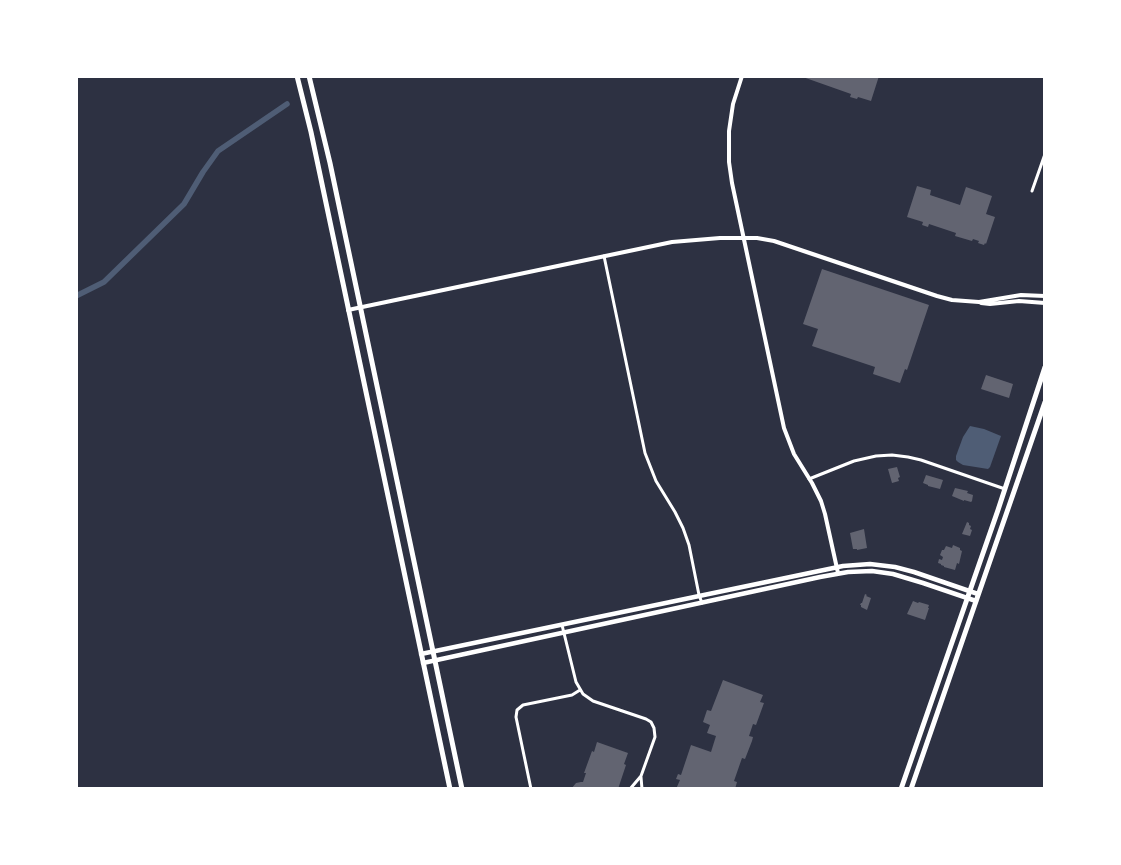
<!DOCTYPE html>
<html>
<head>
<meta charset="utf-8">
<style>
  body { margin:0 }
  #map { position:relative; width:1121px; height:865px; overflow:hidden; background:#2d3142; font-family:"Titillium Web",sans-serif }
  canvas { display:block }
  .frame { position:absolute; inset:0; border:78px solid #fff; pointer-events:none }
</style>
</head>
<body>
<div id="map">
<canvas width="1121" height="865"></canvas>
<div class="frame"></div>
</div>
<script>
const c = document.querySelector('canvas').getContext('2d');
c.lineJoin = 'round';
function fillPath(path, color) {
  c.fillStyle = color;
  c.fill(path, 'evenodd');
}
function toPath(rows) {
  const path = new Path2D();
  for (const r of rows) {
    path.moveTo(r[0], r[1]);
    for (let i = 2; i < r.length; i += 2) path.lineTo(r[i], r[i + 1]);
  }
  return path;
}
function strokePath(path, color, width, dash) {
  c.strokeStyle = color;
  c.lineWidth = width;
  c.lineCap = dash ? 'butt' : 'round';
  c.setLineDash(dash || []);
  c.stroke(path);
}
fillPath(toPath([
  [970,426,984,429,1001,436,990,467,988,469,963,465,958,462,956,460,956,456,963,437]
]), '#4f5d75');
strokePath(toPath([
  [76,296,104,282,184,204,203,172,218,151,287,104]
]), '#4f5d75', 5.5);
fillPath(toPath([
  [800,76,879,76,871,101,858,97,857,99,850,97,851,94],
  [917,186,931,190,930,195,960,205,966,187,992,196,986,214,995,217,986,244,985,243,984,245,978,243,979,241,973,239,972,241,955,236,956,233,929,224,928,227,922,225,923,222,907,217],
  [822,269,929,305,907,370,905,369,900,383,873,374,875,367,812,346,818,329,803,324],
  [986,375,1013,384,1009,398,981,389],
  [897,467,900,477,898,478,899,481,892,483,888,469],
  [926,475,943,480,940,489,928,486,928,485,923,483],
  [955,488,968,491,967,493,973,495,972,501,971,502,964,500,964,501,952,496],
  [967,522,969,523,969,525,971,526,970,529,972,530,970,536,962,534],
  [864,529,867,548,857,550,857,549,853,549,850,533],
  [953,545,960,548,960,550,962,551,959,564,957,563,955,570,944,567,944,566,941,565,941,564,938,563,939,559,942,560,943,557,940,555,942,550,944,550,946,546,952,548],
  [865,594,867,595,866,596,871,598,867,610,861,607,861,605,860,605,861,603,862,603],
  [913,601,918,603,919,602,929,605,928,608,929,608,925,620,907,614],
  [723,680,763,695,760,702,764,703,756,725,753,724,749,736,753,737,752,741,745,759,742,758,734,781,737,782,735,789,676,789,680,780,676,779,678,774,681,775,691,745,711,752,716,736,707,733,710,725,703,722,707,710,711,711],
  [597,742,628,753,624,764,626,765,618,789,571,789,576,783,581,782,583,782,586,773,584,773,592,751,594,752]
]), '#626471');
strokePath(toPath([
  [1032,191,1045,154],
  [604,256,645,453,656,481,675,512,683,528,689,545,699,595,702,603],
  [809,479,854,461,876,456,892,455,908,457,921,460,1005,489],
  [562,625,576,682,583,694,593,701,646,719,651,722,654,728,655,737,641,776,630,789],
  [641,777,642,789],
  [531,789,516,717,517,710,523,705,572,695,580,690]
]), '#fff', 3);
strokePath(toPath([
  [742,76,733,104,729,131,729,162,732,183,784,428,794,454,812,483,821,501,825,514,838,573],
  [981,303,990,304,1019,301,1045,303],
  [348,310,672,242,720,238,757,238,774,241,937,296,952,300,979,302,1021,295,1045,296]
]), '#fff', 4);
strokePath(toPath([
  [421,654,843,566,870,564,895,567,914,572,978,594],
  [423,663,820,577,848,572,872,571,893,574,923,583,976,601]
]), '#fff', 4.5);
strokePath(toPath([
  [901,789,998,510,1045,367],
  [911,789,1045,402]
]), '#fff', 5);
strokePath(toPath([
  [297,76,311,132,450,789],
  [309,76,330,163,462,789]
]), '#fff', 5);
</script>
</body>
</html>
